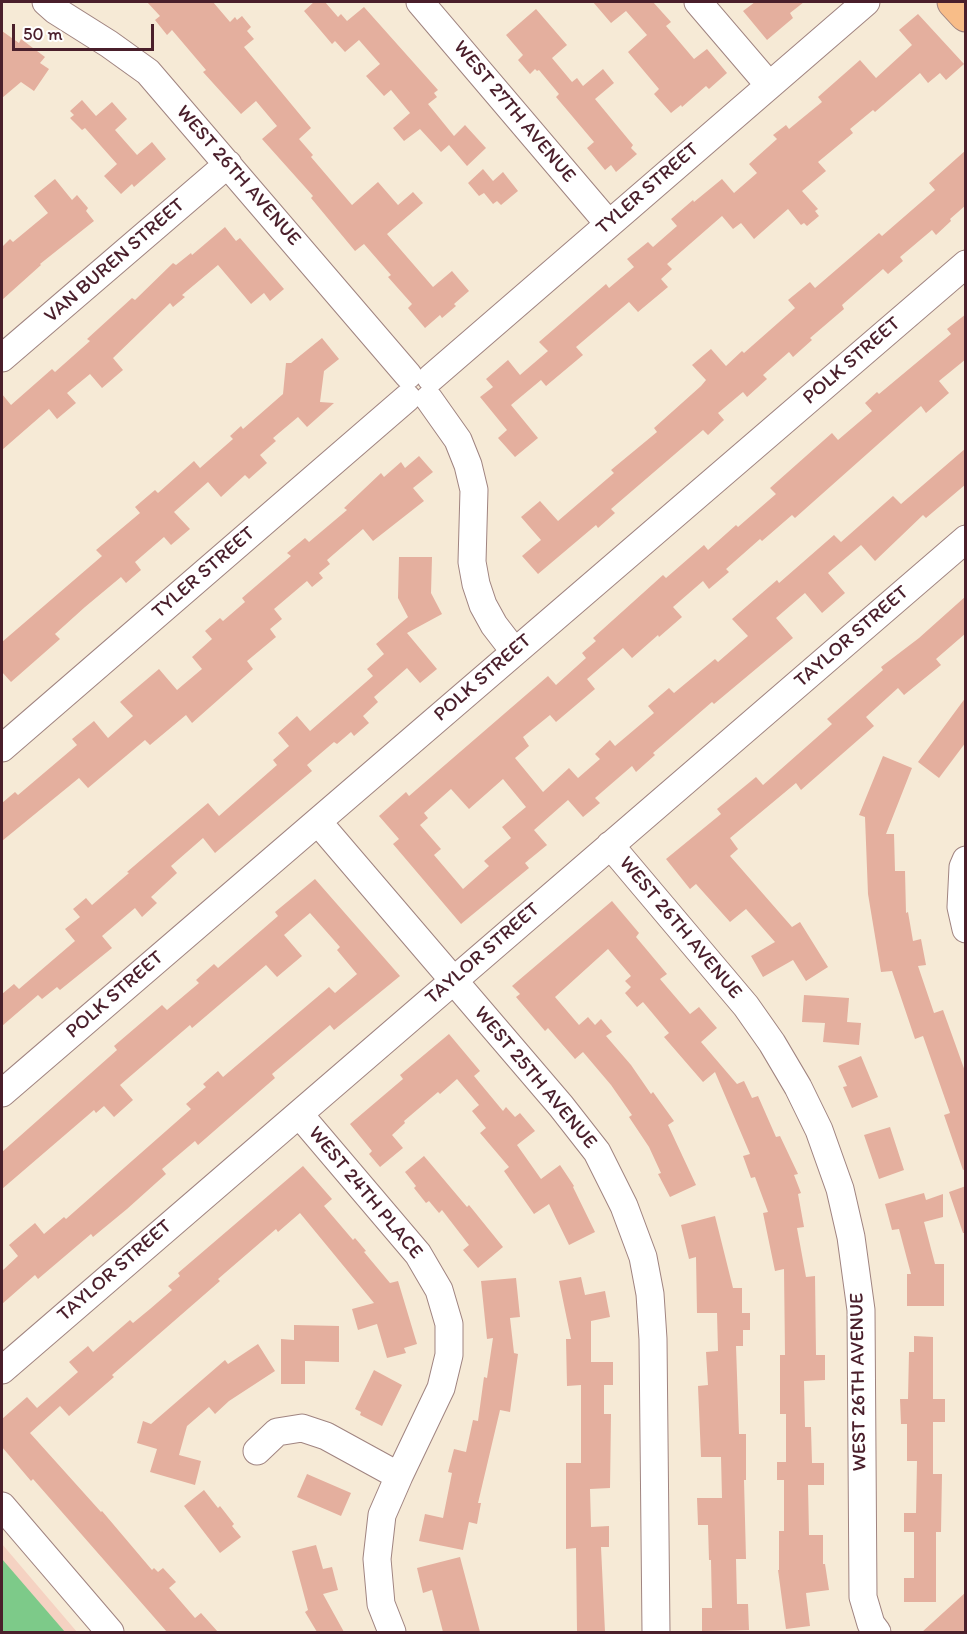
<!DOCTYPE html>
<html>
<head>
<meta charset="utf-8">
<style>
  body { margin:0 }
  #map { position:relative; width:967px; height:1634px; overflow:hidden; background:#f6ead6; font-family:Itim,sans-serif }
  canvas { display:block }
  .frame { position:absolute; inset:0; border:3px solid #4a1f2b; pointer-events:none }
  .scale { position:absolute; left:12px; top:24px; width:142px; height:27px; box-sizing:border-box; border:3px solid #4a1f2b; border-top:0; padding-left:8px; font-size:18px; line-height:21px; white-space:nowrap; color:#4a1f2b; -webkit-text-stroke:4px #fff; paint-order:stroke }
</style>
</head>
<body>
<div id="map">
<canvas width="967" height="1634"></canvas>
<div class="frame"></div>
<div class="scale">50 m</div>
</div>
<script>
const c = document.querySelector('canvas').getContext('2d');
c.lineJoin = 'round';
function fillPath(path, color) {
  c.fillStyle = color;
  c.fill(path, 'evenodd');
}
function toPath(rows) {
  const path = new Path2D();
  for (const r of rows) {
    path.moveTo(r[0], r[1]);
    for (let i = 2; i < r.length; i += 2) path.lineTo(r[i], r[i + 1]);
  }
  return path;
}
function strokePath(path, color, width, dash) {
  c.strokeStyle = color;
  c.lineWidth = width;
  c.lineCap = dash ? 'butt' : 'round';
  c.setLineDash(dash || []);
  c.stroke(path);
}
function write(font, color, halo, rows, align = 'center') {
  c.font = font + ' Itim,sans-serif';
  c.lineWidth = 4.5;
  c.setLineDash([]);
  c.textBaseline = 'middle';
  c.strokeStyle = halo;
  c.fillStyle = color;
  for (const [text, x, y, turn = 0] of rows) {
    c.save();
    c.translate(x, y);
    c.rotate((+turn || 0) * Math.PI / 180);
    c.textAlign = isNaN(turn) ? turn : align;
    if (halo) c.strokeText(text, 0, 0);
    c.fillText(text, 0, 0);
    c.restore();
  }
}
fillPath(toPath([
  [2,1544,77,1632,2,1632]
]), '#f5d2c2');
fillPath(toPath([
  [2,1559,65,1632,2,1632]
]), '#7dca89');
fillPath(toPath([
  [147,2,213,2,230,22,235,17,237,20,242,16,251,27,247,31,254,39,244,47,311,128,299,139,313,155,311,157,352,205,378,182,398,205,413,192,423,203,387,234,433,287,452,271,469,291,454,304,456,306,442,318,440,315,425,328,408,308,412,304,388,277,391,275,364,244,355,251,311,198,313,196,262,139,277,126,256,101,241,114,203,72,206,70,172,30,167,35,155,20,160,16],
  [314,2,325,2,338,17,341,14,347,21,364,7,438,90,434,93,437,97,428,104,454,136,465,125,486,148,467,166,449,145,441,152,420,129,404,141,393,128,410,113,391,90,384,96,366,76,380,64,359,40,345,52,335,41,332,44,304,11],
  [593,2,653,2,671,22,666,26,694,59,707,49,727,73,709,89,706,86,682,107,681,105,671,113,654,94,659,89,628,52,647,35,626,11,611,23],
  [755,2,804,2,790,13,793,18,767,40,743,11],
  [536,9,567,45,552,58,572,82,577,78,583,86,603,69,614,83,595,99,633,145,631,148,637,154,616,172,611,165,605,170,587,148,594,142,556,97,559,94,539,70,537,71,535,69,530,74,518,60,523,55,506,35],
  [918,14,964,64,946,80,940,73,928,83,920,73,875,112,873,110,850,129,853,133,818,162,826,171,802,191,818,209,815,211,819,216,807,226,804,223,801,225,788,209,754,239,741,223,733,229,722,216,667,264,672,269,661,279,668,287,638,312,629,302,576,347,583,355,546,386,541,380,511,405,538,438,515,457,498,438,507,430,480,397,493,387,486,379,508,360,520,375,548,351,539,342,606,284,609,288,634,267,627,259,648,242,653,247,677,226,671,219,693,200,694,202,722,179,734,193,757,173,749,164,777,139,773,135,786,125,789,129,822,102,818,97,860,60,876,78,912,45,899,30],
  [2,31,19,43,21,39,45,57,40,63,49,69,34,91,21,82,2,98],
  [82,100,96,116,112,102,127,119,115,130,137,155,152,142,166,159,134,187,132,184,121,194,104,176,117,164,85,128,82,130,70,118,74,115,70,111],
  [966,150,966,205,950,219,951,221,936,235,932,230,900,257,903,261,888,274,883,269,842,305,844,309,810,338,812,340,793,357,789,352,763,375,767,379,747,397,743,392,718,413,724,420,708,435,703,430,611,509,615,513,598,528,596,525,538,574,522,556,541,540,521,517,540,501,558,521,614,473,611,470,657,432,654,428,701,386,706,380,692,365,711,349,726,366,742,351,744,353,795,308,788,300,810,282,815,288,879,233,882,236,935,190,929,183],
  [483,169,493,181,503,172,518,191,501,205,497,201,493,204,484,193,479,196,468,183],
  [55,179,72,200,77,195,88,208,86,211,94,221,40,264,41,265,2,300,2,247,10,239,13,242,48,213,34,196],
  [225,227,236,241,240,238,284,289,270,301,264,293,251,304,218,265,182,295,185,297,173,307,170,303,113,358,123,370,102,388,90,374,67,393,76,403,57,419,49,409,2,450,2,394,11,405,52,369,55,372,90,341,87,339,132,298,135,300,173,263,176,265,191,253,192,255],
  [966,314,966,359,939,381,949,393,926,413,921,406,795,518,792,515,762,541,760,539,726,569,729,572,709,589,703,581,673,607,682,617,659,637,658,635,632,658,623,648,587,679,595,689,556,722,550,715,523,737,529,746,515,758,543,792,569,768,578,778,600,759,595,754,610,740,615,746,654,713,648,706,669,688,674,693,715,659,718,662,748,636,732,619,777,580,779,583,834,535,841,542,893,496,901,504,966,448,966,484,926,518,923,515,875,561,861,545,828,573,845,593,822,613,805,593,776,618,793,638,714,704,712,702,653,753,655,755,636,772,632,766,595,798,600,803,583,817,568,800,534,830,547,845,525,863,529,868,461,924,393,844,399,839,379,816,406,792,409,796,548,676,556,685,586,658,582,653,596,641,593,638,663,575,666,578,704,545,708,550,736,525,738,527,776,494,770,488,832,433,838,440,872,411,865,403,877,392,879,394,951,334,947,329],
  [503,779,526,807,502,827,511,838,484,861,489,866,463,889,434,855,441,849,420,825,428,818,424,813,451,789,469,809],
  [322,338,339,359,324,371,320,402,334,403,307,427,298,417,273,438,276,441,260,455,267,463,249,479,245,475,221,497,208,482,174,512,190,529,171,545,164,537,135,562,141,570,126,583,121,577,85,607,55,634,60,639,11,682,2,672,2,642,102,556,96,550,140,513,135,507,155,490,158,493,194,461,200,468,233,439,230,436,241,426,243,429,283,394,286,363,291,363],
  [419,456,433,472,413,488,424,501,373,541,363,529,327,560,330,564,319,573,323,578,312,587,307,581,274,609,282,619,270,629,276,637,247,661,253,669,192,723,186,715,150,745,145,740,88,788,79,778,2,841,2,803,15,792,18,795,77,745,72,739,94,721,108,738,133,716,120,702,159,669,177,690,202,669,192,657,212,639,205,631,220,618,223,621,245,602,242,598,291,556,287,553,305,538,309,542,347,510,344,508,381,473,384,477,401,462,405,468],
  [399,557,432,557,431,593,442,614,407,633,437,669,420,683,407,668,374,697,378,702,363,716,369,723,354,736,351,732,337,744,334,742,307,765,312,771,215,853,203,838,171,866,177,873,151,897,157,903,142,917,135,908,102,936,112,948,60,990,57,987,42,999,38,995,2,1026,2,994,14,984,19,989,75,941,65,929,80,917,73,909,86,898,92,905,129,873,127,872,155,848,208,803,219,816,277,765,273,760,289,746,278,733,297,716,310,731,373,676,367,669,384,654,376,644,408,617,398,598],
  [966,596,966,633,936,659,941,665,904,695,898,688,866,717,874,726,801,790,796,783,730,838,738,849,730,856,792,927,800,922,828,967,806,981,793,960,763,977,751,956,775,942,746,909,730,922,696,884,690,889,666,859,721,814,717,809,756,777,763,785,832,724,827,719,883,670,881,667,919,638],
  [966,697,966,742,939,778,918,762],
  [883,756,912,768,886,834,894,834,895,871,905,871,906,913,908,912,913,941,921,939,926,965,918,966,934,1013,943,1010,966,1074,966,1169,963,1170,944,1115,950,1113,923,1036,915,1039,892,971,881,972,868,894,865,817,859,815],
  [315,879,400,976,334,1030,330,1025,272,1074,275,1078,198,1145,195,1141,162,1169,166,1174,127,1209,93,1237,91,1234,38,1279,35,1275,2,1304,2,1271,18,1256,9,1245,35,1223,44,1234,64,1217,66,1219,191,1109,186,1104,206,1087,203,1084,218,1071,223,1077,329,987,335,993,357,974,337,950,340,947,310,913,284,935,302,956,277,977,266,965,192,1028,190,1025,120,1085,133,1100,114,1117,104,1106,96,1113,94,1110,2,1189,2,1152,117,1050,114,1046,162,1005,167,1010,199,983,196,980,214,964,218,968,278,916,275,912],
  [612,901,639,933,636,937,667,974,660,979,690,1014,699,1007,717,1028,701,1042,737,1084,744,1081,752,1098,758,1096,776,1137,780,1136,798,1174,794,1175,801,1193,798,1194,804,1227,797,1228,806,1277,815,1276,816,1355,825,1355,825,1380,804,1381,805,1427,811,1427,812,1463,824,1463,824,1485,808,1485,809,1535,823,1535,823,1564,825,1564,829,1590,806,1593,810,1626,786,1629,778,1570,779,1570,779,1531,784,1531,784,1480,777,1480,777,1462,786,1462,786,1414,780,1414,780,1355,785,1355,784,1269,775,1271,763,1213,768,1212,755,1177,751,1178,743,1156,750,1154,715,1072,703,1082,664,1037,669,1033,643,1002,637,1007,625,993,631,987,625,981,631,976,608,949,555,997,579,1025,588,1017,595,1025,601,1019,612,1032,606,1036,631,1065,651,1094,653,1092,674,1121,668,1125,696,1185,670,1197,658,1174,661,1173,649,1147,629,1117,632,1115,611,1085,583,1052,575,1059,548,1028,545,1031,516,997,520,994,512,986],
  [804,995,849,998,847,1022,861,1023,859,1045,823,1042,825,1023,802,1022],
  [449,1034,480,1071,474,1076,503,1111,506,1107,515,1117,520,1113,535,1131,517,1145,541,1179,560,1165,574,1186,573,1187,595,1232,569,1245,549,1204,534,1214,504,1171,509,1167,480,1133,486,1128,472,1111,479,1105,457,1079,440,1094,438,1092,404,1121,405,1123,392,1135,403,1148,380,1167,369,1154,372,1151,350,1124,403,1079,400,1075],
  [861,1056,878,1097,852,1108,843,1087,847,1086,838,1066],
  [890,1127,904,1170,879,1179,864,1135],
  [424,1156,467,1207,469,1205,503,1247,478,1268,463,1250,469,1245,442,1210,439,1213,429,1201,426,1203,414,1188,416,1186,405,1172],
  [303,1166,332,1199,324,1206,353,1240,355,1238,366,1251,364,1252,390,1283,398,1281,417,1344,404,1348,406,1353,387,1358,377,1324,358,1330,352,1309,374,1303,300,1213,278,1232,276,1229,218,1279,220,1281,112,1375,114,1377,69,1416,60,1406,30,1433,101,1512,102,1511,152,1570,154,1568,158,1572,163,1568,176,1582,169,1588,195,1618,201,1613,218,1632,167,1632,33,1479,31,1481,2,1447,2,1419,27,1397,37,1408,78,1372,69,1362,88,1346,93,1352,130,1320,133,1323,150,1309,172,1290,168,1286,180,1276,178,1273],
  [966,1186,966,1233,963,1233,949,1192],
  [924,1193,926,1200,943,1194,943,1217,924,1222,935,1264,944,1264,944,1306,907,1306,907,1274,911,1274,899,1229,892,1230,885,1204],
  [715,1216,733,1288,742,1288,742,1313,750,1313,750,1330,743,1330,743,1346,736,1346,739,1434,746,1434,746,1480,744,1480,746,1559,736,1559,737,1604,748,1604,749,1630,702,1631,702,1608,712,1608,711,1560,709,1560,708,1525,698,1525,697,1498,722,1498,721,1457,701,1457,698,1386,708,1385,706,1352,718,1351,717,1313,697,1313,696,1257,689,1259,681,1225],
  [581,1277,585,1295,605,1291,610,1317,591,1321,591,1362,613,1362,613,1385,604,1385,604,1414,611,1414,610,1488,590,1489,591,1527,609,1526,609,1547,601,1547,605,1632,577,1632,576,1548,566,1549,566,1463,581,1463,581,1385,567,1386,566,1339,571,1339,559,1281],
  [516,1278,520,1317,510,1318,514,1353,518,1354,510,1412,500,1410,478,1503,481,1503,477,1524,469,1522,463,1550,419,1541,425,1514,443,1518,452,1473,448,1472,454,1449,466,1452,473,1420,478,1421,484,1377,487,1378,493,1338,487,1339,481,1281],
  [294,1325,339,1326,339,1362,305,1361,305,1384,281,1384,281,1339,294,1340],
  [914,1336,933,1337,933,1399,945,1399,945,1422,933,1422,933,1474,942,1474,941,1532,936,1532,936,1602,904,1602,904,1578,914,1578,914,1532,904,1532,904,1513,916,1513,917,1461,907,1461,907,1424,901,1424,900,1399,908,1399,909,1352,914,1352],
  [258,1344,275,1371,229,1401,215,1414,209,1407,187,1426,179,1455,201,1461,195,1485,150,1472,157,1449,137,1443,143,1421,151,1424,225,1360,228,1364],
  [374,1370,402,1385,382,1426,360,1415,361,1412,355,1409],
  [307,1474,351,1493,341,1516,297,1497],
  [204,1490,218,1508,220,1506,234,1524,232,1526,241,1537,220,1553,184,1506],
  [316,1545,323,1569,332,1567,338,1590,323,1594,344,1632,317,1632,305,1612,308,1610,292,1551],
  [460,1557,480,1632,443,1632,432,1590,423,1593,417,1568],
  [966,1592,966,1632,922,1632]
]), '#e4af9e');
const minor = toPath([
  [46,2,55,10,109,44,148,72,408,375],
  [420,2,608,223],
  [698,2,769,85],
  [2,358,228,164],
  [431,378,866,2],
  [429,399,458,440,468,465,474,490,472,562,476,584,483,605,494,625,514,651],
  [2,748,407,398],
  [318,822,561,1106,597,1152,624,1206,643,1257,650,1294,653,1339,656,1632],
  [610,845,746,1006,772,1043,798,1087,819,1130,840,1189,851,1237,861,1310,863,1597,871,1624,877,1632],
  [966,860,963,867,961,907,966,929],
  [2,1093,966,264],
  [299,1114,418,1254,439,1290,449,1324,449,1355,441,1388,399,1476,382,1515,377,1559,381,1604,392,1632],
  [2,1370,966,539],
  [257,1451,277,1432,302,1428,326,1436,399,1476],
  [2,1506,110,1632]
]);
const major = toPath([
  [954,2,966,15]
]);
strokePath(minor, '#a08480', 29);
strokePath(major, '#a08480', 35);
strokePath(minor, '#fff', 27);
strokePath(major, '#f8bd88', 33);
write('20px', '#4a1f2b', '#fff', [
  ["WEST 27TH AVENUE",514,112,50],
  ["WEST 26TH AVENUE",238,176,49],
  ["TYLER STREET",648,189,-41],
  ["VAN BUREN STREET",115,261,-41],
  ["POLK STREET",852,361,-41],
  ["TYLER STREET",204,573,-41],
  ["TAYLOR STREET",852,637,-41],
  ["POLK STREET",483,678,-41],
  ["WEST 26TH AVENUE",680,928,50],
  ["TAYLOR STREET",483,954,-41],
  ["POLK STREET",115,995,-41],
  ["WEST 25TH AVENUE",535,1078,50],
  ["WEST 24TH PLACE",365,1193,50],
  ["TAYLOR STREET",115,1271,-41],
  ["WEST 26TH AVENUE",859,1382,-91]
]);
</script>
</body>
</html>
